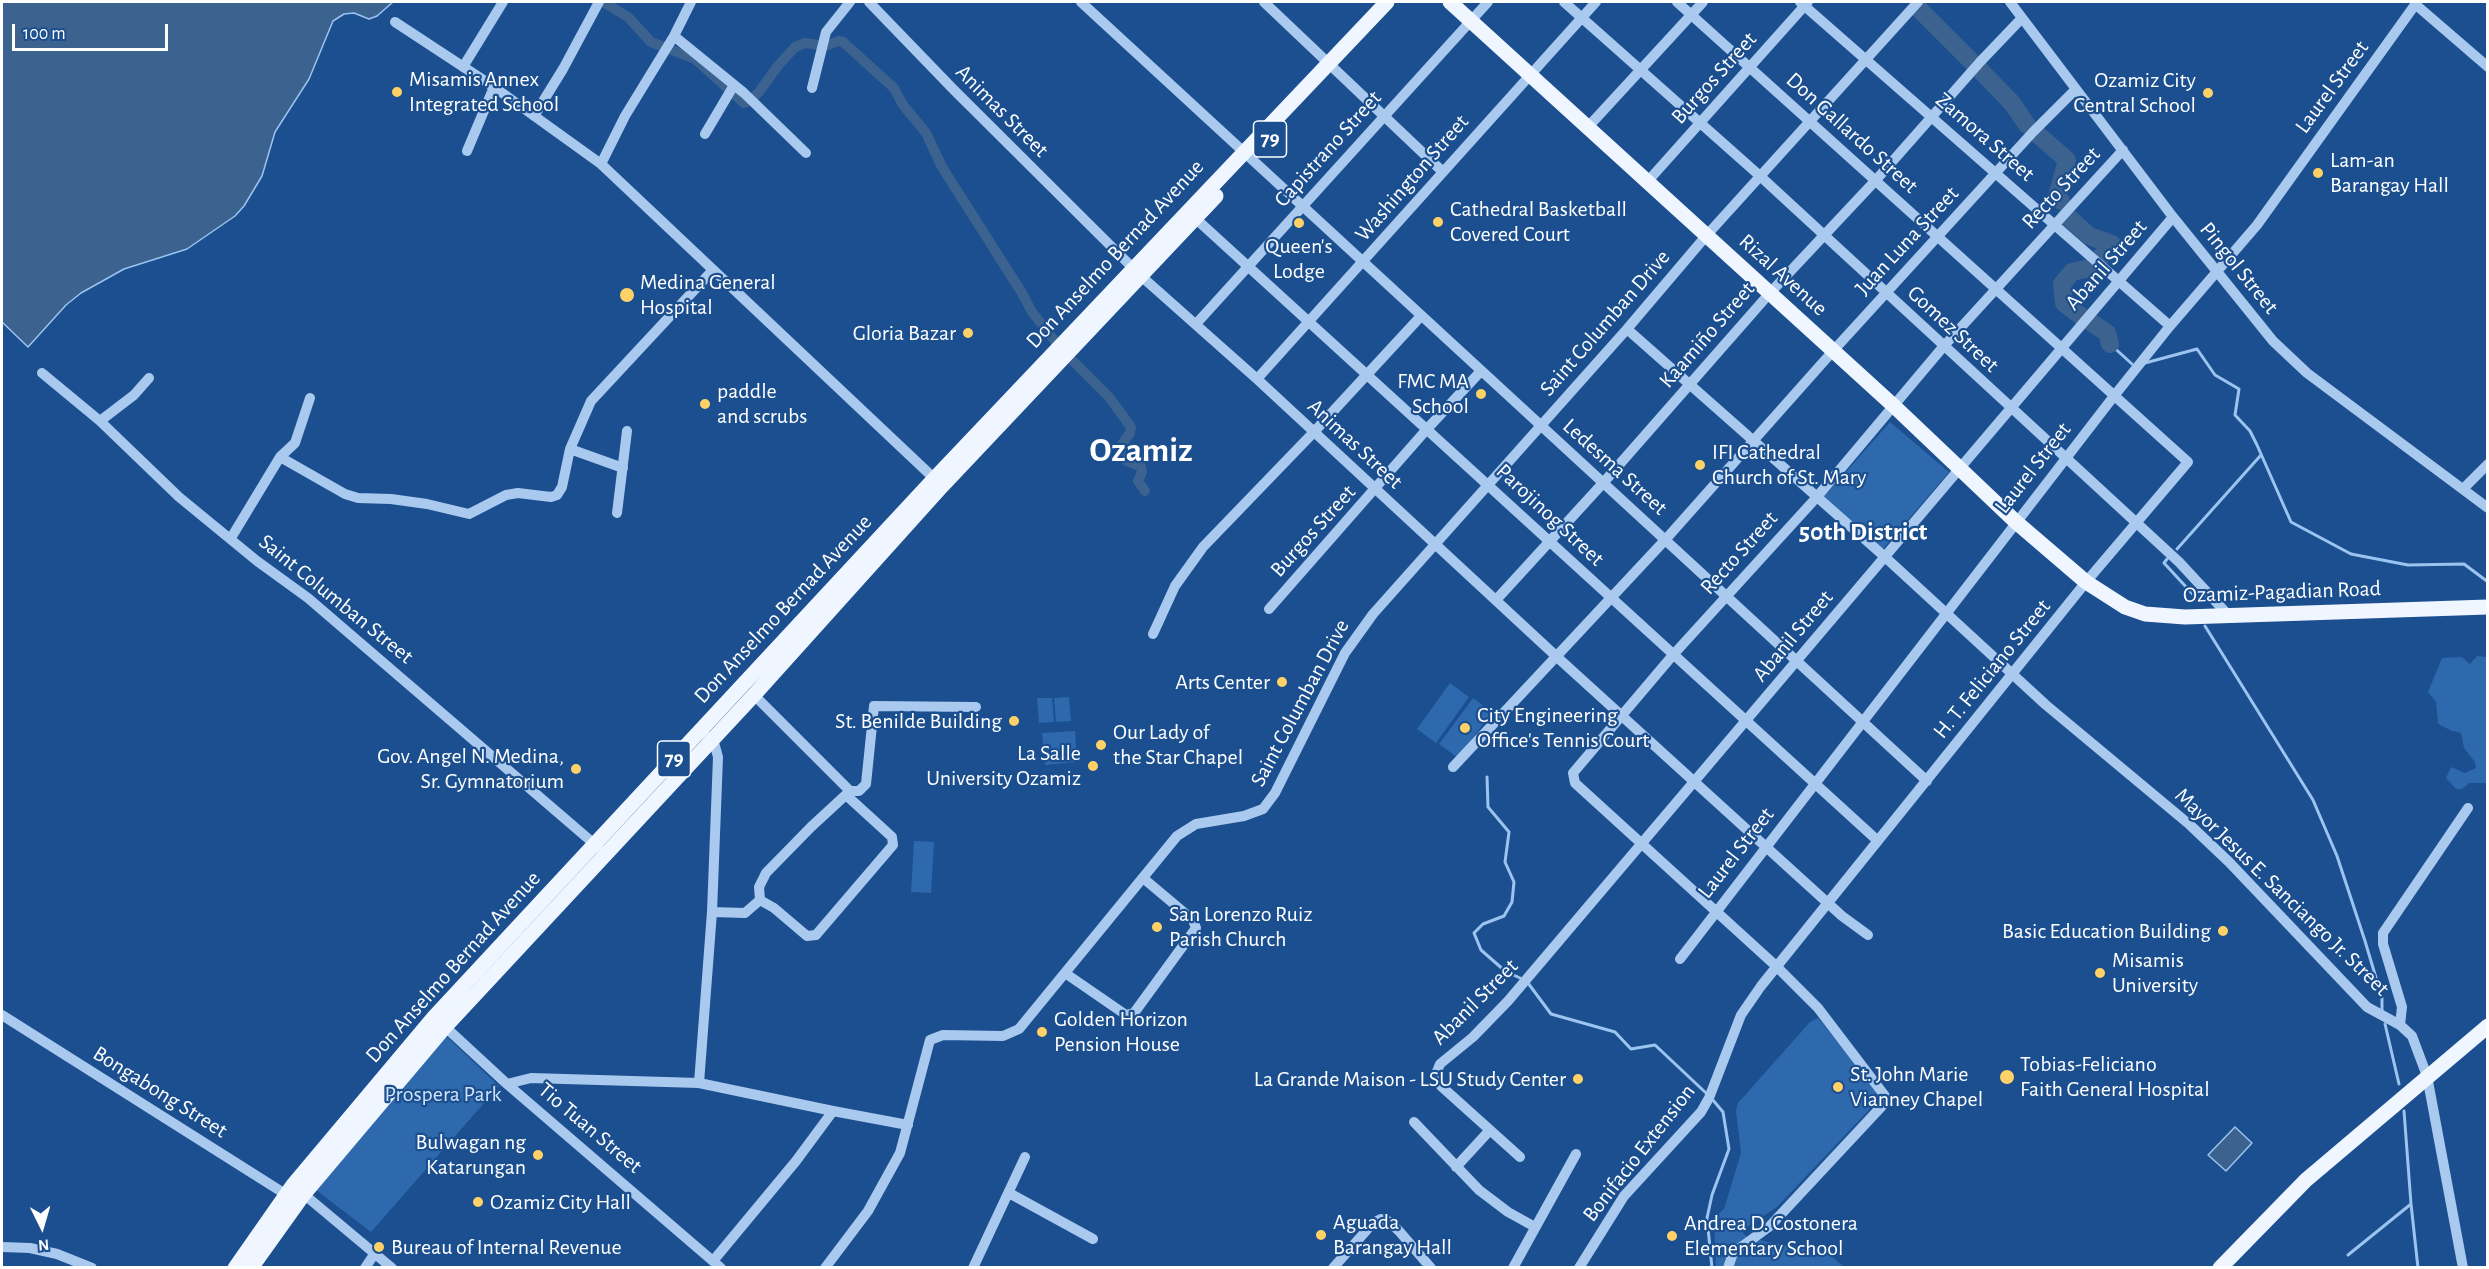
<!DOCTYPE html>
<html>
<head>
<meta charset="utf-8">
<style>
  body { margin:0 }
  #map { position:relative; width:2489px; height:1269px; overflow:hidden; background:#1b4f8f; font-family:"Alegreya Sans",sans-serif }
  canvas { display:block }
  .frame { position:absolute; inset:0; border:3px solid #fff; pointer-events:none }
  .north { position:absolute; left:12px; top:1197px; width:60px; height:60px; -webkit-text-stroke:4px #1b4f8f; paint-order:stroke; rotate:175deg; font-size:16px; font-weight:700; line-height:24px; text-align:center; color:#fff }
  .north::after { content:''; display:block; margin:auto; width:21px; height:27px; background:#fff; clip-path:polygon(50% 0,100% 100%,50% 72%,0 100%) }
  .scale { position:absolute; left:12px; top:24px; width:156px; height:27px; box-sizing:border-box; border:3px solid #fff; border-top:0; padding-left:8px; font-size:18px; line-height:21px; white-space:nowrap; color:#fff; -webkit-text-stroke:4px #1b4f8f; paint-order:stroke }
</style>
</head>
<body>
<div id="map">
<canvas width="2489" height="1269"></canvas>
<div class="frame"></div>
<div class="north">N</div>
<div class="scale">100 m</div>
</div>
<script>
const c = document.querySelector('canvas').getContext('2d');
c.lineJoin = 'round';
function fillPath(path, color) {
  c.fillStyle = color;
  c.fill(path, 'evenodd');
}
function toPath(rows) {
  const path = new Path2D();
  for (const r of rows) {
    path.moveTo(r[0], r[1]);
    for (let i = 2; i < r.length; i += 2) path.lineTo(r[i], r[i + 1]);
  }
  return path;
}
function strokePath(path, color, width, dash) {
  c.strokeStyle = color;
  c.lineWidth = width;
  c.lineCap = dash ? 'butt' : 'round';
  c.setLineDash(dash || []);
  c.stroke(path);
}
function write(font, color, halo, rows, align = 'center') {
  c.font = font + ' "Alegreya Sans",sans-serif';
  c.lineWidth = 4.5;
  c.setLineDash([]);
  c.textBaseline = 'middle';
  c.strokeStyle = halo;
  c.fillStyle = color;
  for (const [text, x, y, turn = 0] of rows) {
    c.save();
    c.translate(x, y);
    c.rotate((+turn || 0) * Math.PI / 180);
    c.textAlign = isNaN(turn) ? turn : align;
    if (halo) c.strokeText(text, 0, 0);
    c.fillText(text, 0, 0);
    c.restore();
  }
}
fillPath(toPath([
  [1890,422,1949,472,1882,550,1821,500],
  [2477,656,2487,657,2487,783,2469,783,2462,789,2456,789,2446,778,2451,767,2465,773,2476,768,2475,762,2464,748,2461,733,2452,731,2438,724,2436,702,2428,692,2442,658,2462,657,2470,664],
  [1450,683,1469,697,1436,743,1417,729],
  [1069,697,1071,721,1056,722,1054,698],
  [1037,698,1052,698,1054,722,1039,723],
  [1473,698,1492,712,1458,758,1439,744],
  [1075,731,1077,762,1045,765,1042,733],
  [914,841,934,842,931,893,911,892],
  [1818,1018,1876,1089,1876,1098,1869,1110,1777,1207,1745,1228,1743,1233,1747,1237,1768,1242,1817,1250,1831,1256,1844,1267,1716,1267,1714,1218,1724,1209,1741,1153,1736,1111,1738,1103,1810,1022],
  [446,1036,499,1086,371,1232,316,1190]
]), '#2e69ad');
const water = toPath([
  [2,2,393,2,377,16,369,19,354,13,344,14,333,21,309,79,275,132,262,176,244,206,235,216,187,249,124,269,81,293,66,305,28,347,2,322,2,2],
  [2235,1127,2252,1143,2226,1171,2208,1155,2235,1127]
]);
fillPath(water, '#3c6290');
strokePath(water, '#9cc4f0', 1.5);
strokePath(toPath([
  [2110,344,2132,364],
  [2145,363,2197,349,2215,375,2239,389,2235,415,2250,431,2257,445,2291,522,2351,554,2408,565,2464,564,2488,582],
  [2177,549,2261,455],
  [2167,559,2164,563,2200,602],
  [2205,626,2313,800,2337,856,2365,941,2382,998,2382,1012],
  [1487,777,1488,807,1509,832,1505,862,1514,882,1512,902,1504,916,1483,924,1474,933,1481,950,1505,971,1520,978],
  [1528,983,1551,1014,1615,1032,1631,1049,1655,1045,1706,1093],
  [2385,1024,2399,1084],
  [2411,1204,2418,1268],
  [2348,1255,2411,1204,2404,1111],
  [1712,1268,1707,1218,1712,1195,1729,1149,1723,1112,1712,1099]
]), '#9cc4f0', 3);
strokePath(toPath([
  [603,2,628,17,651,42,695,59,744,103,751,100,759,92,777,67,795,47,805,43,826,46,838,41,843,42,894,88,903,105,926,133,942,167,1022,293,1032,312,1055,341],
  [1074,362,1109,397,1131,427,1130,433,1120,447,1121,454,1125,460,1141,467,1142,472,1138,481,1145,491]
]), '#3c6290', 10);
strokePath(toPath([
  [1919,9,1973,63],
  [1980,70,2012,103,2027,125],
  [2036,133,2067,160,2057,196,2061,201],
  [2067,216,2089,236,2112,244,2099,259],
  [2081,316,2064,303,2062,284,2072,272,2090,268],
  [2089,321,2107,333,2110,344]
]), '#3c6290', 18);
strokePath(toPath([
  [869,2,953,89,1141,276,1257,379,1557,657,1842,916,1868,935],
  [1081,2,1927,781],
  [1264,2,1443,172],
  [1564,2,1760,176,2179,562,2230,617],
  [1800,2,2170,326],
  [2010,2,2173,217,2273,341,2307,373,2488,508],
  [2415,4,2488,67],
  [395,22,494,87,601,164,938,482],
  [674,36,744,93,806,153],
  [463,67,503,2],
  [812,88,826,32,850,2],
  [534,116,563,69,599,2],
  [1588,127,1703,2],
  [705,134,734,85],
  [467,151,494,87],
  [601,164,625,116,674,36,691,2],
  [1648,181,1808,2],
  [1195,218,1878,841],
  [1196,324,1488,2],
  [1627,329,1885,557,2046,705,2190,825,2229,862,2367,1007,2400,1025,2412,1036,2427,1076,2463,1268],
  [42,373,100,421,179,497,257,561,308,598,599,848],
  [1257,379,1596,2],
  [100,421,134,395,149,378],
  [570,449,623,468],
  [280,457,345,494,358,498,391,499,427,504,469,514,506,495,518,493,551,497,557,495,562,487,570,449,591,401,712,271],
  [2463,489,2488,464],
  [617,513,627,431],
  [231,538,280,457,295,443,310,398],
  [1496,600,1604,482,1769,294,1876,180,1980,62,2022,18],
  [1269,609,1427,429,1481,371],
  [1153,634,1175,586,1203,547,1313,433,1421,316],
  [754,695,850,791,811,827,766,873,759,887,760,900],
  [1453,767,1666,539,1833,351,2033,132,2076,89],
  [850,791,859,791,866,784,874,706,976,707],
  [712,912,745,913,760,900,774,908,807,936,816,935,893,845,892,837,846,795],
  [1680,959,2114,396,2170,326,2257,225,2417,2],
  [1065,973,1126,1015,1134,1013,1196,928,1193,920,1143,878],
  [2,1015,290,1197],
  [441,1023,507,1084,721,1268],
  [2400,1025,2402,1007,2383,944,2383,933,2468,808],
  [699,1083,712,912,718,757,715,746,708,737],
  [507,1084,531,1078,699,1083,833,1111,908,1125],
  [1414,1122,1479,1190,1508,1212,1535,1227],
  [1520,1157,1441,1086,1436,1074,1440,1064,1473,1037,1508,1001,2173,217],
  [1456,1167,1490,1130],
  [300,1191,392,1268],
  [1009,1193,1093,1239],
  [2,1247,30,1248,57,1254,92,1268],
  [713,1261,796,1161,833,1111],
  [365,1268,375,1253],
  [825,1268,868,1211,900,1153,930,1040,943,1035,1003,1036,1019,1029,1177,836,1196,824,1244,816,1263,809,1275,793,1345,653,1373,614,1627,329,1706,236,1918,2],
  [973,1268,1025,1157],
  [1333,1268,1373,1223,1381,1219,1388,1221,1399,1231,1431,1268],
  [1513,1268,1576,1154],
  [1579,1268,1624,1196,1701,1112,1709,1098,1741,1015,1761,986,2086,582,2188,462,1677,2],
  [1728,1268,1733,1253,1770,1226,1882,1106,1885,1096,1818,1008,1776,966,1575,783,1573,773,1673,655,1816,498,1943,347,2123,150]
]), '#a9c9ee', 10);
strokePath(toPath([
  [1450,2,1895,407,2016,522,2086,582,2125,607,2145,614,2185,617,2488,607],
  [235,1268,293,1185,434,1017,934,479,1387,2],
  [251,1268,304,1194,445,1027,754,695,942,486,1216,196],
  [2220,1268,2306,1180,2488,1026]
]), '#f0f6ff', 15);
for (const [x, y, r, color] of [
  [397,92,6,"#ffd166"],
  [2208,93,6,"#ffd166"],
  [2318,173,6,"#ffd166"],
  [1438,222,6,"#ffd166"],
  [1299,223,6,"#ffd166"],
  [627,295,8,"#ffd166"],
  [968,333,6,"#ffd166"],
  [1481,394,6,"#ffd166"],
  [705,404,6,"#ffd166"],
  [1700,465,6,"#ffd166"],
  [1282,682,6,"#ffd166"],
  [1014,721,6,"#ffd166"],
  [1465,728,6,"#ffd166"],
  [1101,745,6,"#ffd166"],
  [1093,766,6,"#ffd166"],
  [576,769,6,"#ffd166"],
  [1157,927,6,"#ffd166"],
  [2223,931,6,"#ffd166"],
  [2100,973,6,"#ffd166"],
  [1042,1032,6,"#ffd166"],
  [2007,1077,8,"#ffd166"],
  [1578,1079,6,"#ffd166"],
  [1838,1087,6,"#ffd166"],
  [538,1155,6,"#ffd166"],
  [478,1202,6,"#ffd166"],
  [1321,1235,6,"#ffd166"],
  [1672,1236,6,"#ffd166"],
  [379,1247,6,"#ffd166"]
]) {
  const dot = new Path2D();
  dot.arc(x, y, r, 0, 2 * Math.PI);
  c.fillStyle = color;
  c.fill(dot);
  strokePath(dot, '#1b4f8f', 2);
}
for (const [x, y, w] of [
  [1270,139,33],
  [674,759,33]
]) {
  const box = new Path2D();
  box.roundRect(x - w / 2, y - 18, w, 36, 4.5);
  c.fillStyle = '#1b4f8f';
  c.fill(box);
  strokePath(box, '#fff', 1.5);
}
write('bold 21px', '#fff', null, [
  ["79",1270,139],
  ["79",674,759]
]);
write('22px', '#fff', '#1b4f8f', [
  ["Burgos Street",1714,78,-48],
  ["Laurel Street",2332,87,-54],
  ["Animas Street",1002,111,45],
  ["Don Gallardo Street",1852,133,42],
  ["Zamora Street",1985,137,41],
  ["Capistrano Street",1328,149,-48],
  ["Washington Street",1412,178,-49],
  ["Recto Street",2061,188,-47],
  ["Juan Luna Street",1907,241,-47],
  ["Don Anselmo Bernad Avenue",1115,254,-47],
  ["Abanil Street",2106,265,-49],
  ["Pingol Street",2239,268,51],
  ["Rizal Avenue",1783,275,42],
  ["Saint Columban Drive",1605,323,-49],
  ["Gomez Street",1953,329,43],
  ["Kaamiño Street",1707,335,-49],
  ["Animas Street",1355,444,43],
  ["Ledesma Street",1615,467,42],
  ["Laurel Street",2033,468,-52],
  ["Parojinog Street",1550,515,43],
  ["Burgos Street",1313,531,-48],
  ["Recto Street",1739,553,-48],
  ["Ozamiz-Pagadian Road",2282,592,-2],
  ["Saint Columban Street",336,599,39],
  ["Don Anselmo Bernad Avenue",783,609,-47],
  ["Abanil Street",1793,636,-50],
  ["H. T. Feliciano Street",1992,669,-51],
  ["Saint Columban Drive",1300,703,-62],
  ["Laurel Street",1736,853,-52],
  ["Mayor Jesus E. Sanciango Jr. Street",2282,892,44],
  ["Don Anselmo Bernad Avenue",453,967,-48],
  ["Abanil Street",1475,1002,-45],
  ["Bongabong Street",160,1092,32],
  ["Tio Tuan Street",590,1128,40],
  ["Bonifacio Extension",1639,1153,-52]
]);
write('22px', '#fff', '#1b4f8f', [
  ["Misamis Annex",409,79],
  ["Integrated School",409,104],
  ["Ozamiz City",2196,80,"right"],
  ["Central School",2196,105,"right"],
  ["Lam-an",2330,160],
  ["Barangay Hall",2330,185],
  ["Cathedral Basketball",1450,209],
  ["Covered Court",1450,234],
  ["Queen's",1299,246,"center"],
  ["Lodge",1299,271,"center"],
  ["Medina General",640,282],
  ["Hospital",640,307],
  ["Gloria Bazar",956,333,"right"],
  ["FMC MA",1469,381,"right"],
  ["School",1469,406,"right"],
  ["paddle",717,391],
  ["and scrubs",717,416],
  ["IFI Cathedral",1712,452],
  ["Church of St. Mary",1712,477],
  ["Arts Center",1270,682,"right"],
  ["City Engineering",1477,715],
  ["Office's Tennis Court",1477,740],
  ["St. Benilde Building",1002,721,"right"],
  ["Our Lady of",1113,732],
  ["the Star Chapel",1113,757],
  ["La Salle",1081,753,"right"],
  ["University Ozamiz",1081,778,"right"],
  ["Gov. Angel N. Medina,",564,756,"right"],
  ["Sr. Gymnatorium",564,781,"right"],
  ["San Lorenzo Ruiz",1169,914],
  ["Parish Church",1169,939],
  ["Basic Education Building",2211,931,"right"],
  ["Misamis",2112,960],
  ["University",2112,985],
  ["Golden Horizon",1054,1019],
  ["Pension House",1054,1044],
  ["Tobias-Feliciano",2020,1064],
  ["Faith General Hospital",2020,1089],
  ["St. John Marie",1850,1074],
  ["Vianney Chapel",1850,1099],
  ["La Grande Maison - LSU Study Center",1566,1079,"right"],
  ["Bulwagan ng",526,1142,"right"],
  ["Katarungan",526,1167,"right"],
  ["Ozamiz City Hall",490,1202],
  ["Aguada",1333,1222],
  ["Barangay Hall",1333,1247],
  ["Andrea D. Costonera",1684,1223],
  ["Elementary School",1684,1248],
  ["Bureau of Internal Revenue",391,1247]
], 'left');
write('22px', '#cfe3fa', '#1b4f8f', [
  ["Prospera Park",443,1094]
]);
write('bold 26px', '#fff', '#1b4f8f', [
  ["50th District",1863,532]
]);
write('bold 34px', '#fff', '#1b4f8f', [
  ["Ozamiz",1141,451]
]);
</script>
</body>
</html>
